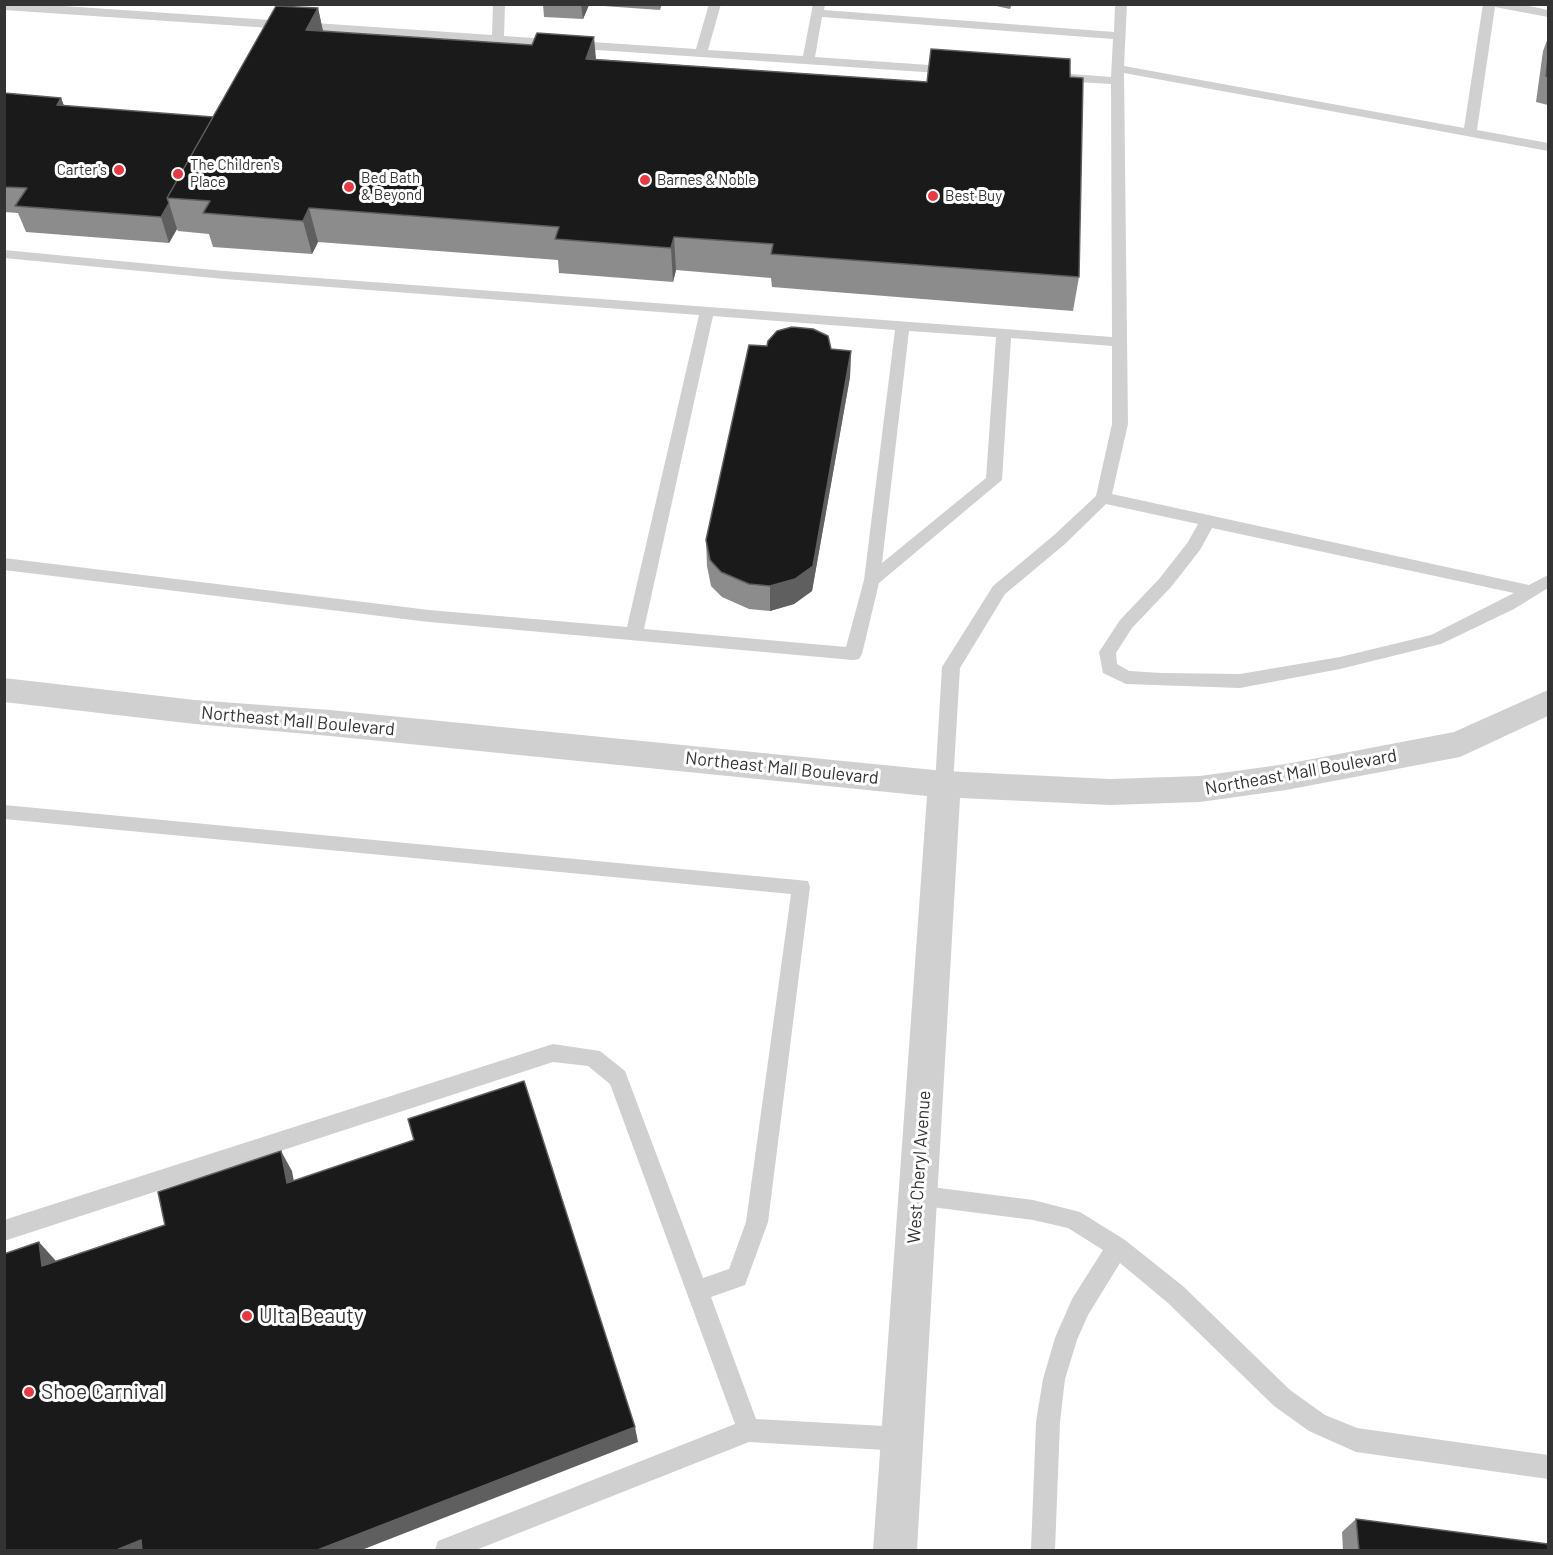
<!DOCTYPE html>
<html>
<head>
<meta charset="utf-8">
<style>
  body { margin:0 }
  #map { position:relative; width:1553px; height:1555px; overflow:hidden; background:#fff; font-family:Barlow,sans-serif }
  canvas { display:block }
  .frame { position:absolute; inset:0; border:6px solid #333; pointer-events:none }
</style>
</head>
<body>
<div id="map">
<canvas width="1553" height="1555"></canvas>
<div class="frame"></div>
</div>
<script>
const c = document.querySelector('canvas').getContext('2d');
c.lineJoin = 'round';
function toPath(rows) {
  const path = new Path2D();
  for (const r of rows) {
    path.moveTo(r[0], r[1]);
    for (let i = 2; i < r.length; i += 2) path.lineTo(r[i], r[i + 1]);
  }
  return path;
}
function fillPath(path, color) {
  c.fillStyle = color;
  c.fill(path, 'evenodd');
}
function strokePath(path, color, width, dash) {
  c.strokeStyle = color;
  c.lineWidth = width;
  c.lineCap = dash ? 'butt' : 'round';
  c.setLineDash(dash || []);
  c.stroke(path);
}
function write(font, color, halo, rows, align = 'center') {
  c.font = font + ' Barlow,sans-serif';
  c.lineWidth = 6;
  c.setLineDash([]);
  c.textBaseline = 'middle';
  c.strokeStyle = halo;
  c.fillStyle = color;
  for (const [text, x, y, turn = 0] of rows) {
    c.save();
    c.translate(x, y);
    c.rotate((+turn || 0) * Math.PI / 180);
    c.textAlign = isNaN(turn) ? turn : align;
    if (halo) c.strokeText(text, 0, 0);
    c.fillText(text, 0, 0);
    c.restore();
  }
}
fillPath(toPath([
  [4,4,34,4,492,35,493,4,505,4,504,36,696,49,709,4,721,4,708,50,803,56,813,4,825,4,824,10,1114,32,1115,4,1127,4,1124,66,1464,128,1483,4,1520,4,1548,10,1548,17,1495,7,1477,130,1548,143,1548,151,1124,73,1128,424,1112,494,1529,585,1548,575,1548,588,1514,609,1441,644,1340,669,1240,688,1126,684,1103,673,1099,652,1120,620,1159,579,1188,542,1198,524,1106,504,1065,544,1005,594,960,668,953,784,950,789,944,791,938,789,935,784,942,667,993,586,1053,536,1096,496,1112,424,1112,346,1011,338,1002,480,879,583,862,654,859,659,853,660,429,622,4,570,4,558,429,610,627,627,699,315,224,279,4,258,4,250,224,271,1112,337,1111,84,1059,81,1053,77,1059,73,1111,77,1113,39,822,17,815,57,957,67,959,70,957,73,953,74,4,10,4,4],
  [713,316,895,330,864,580,846,647,644,629,713,316],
  [909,331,996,337,986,478,882,563,909,331],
  [1212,528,1514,593,1431,635,1340,657,1240,674,1162,673,1129,671,1117,664,1116,653,1132,628,1171,587,1200,550,1212,528],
  [4,805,808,881,810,887,768,1222,745,1285,711,1297,756,1419,902,1427,910,1431,914,1439,910,1447,902,1451,749,1442,476,1550,435,1550,438,1541,735,1424,610,1084,588,1066,553,1062,4,1241,4,1220,553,1044,600,1051,625,1071,703,1278,729,1269,746,1222,791,894,4,819,4,805],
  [916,1185,1033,1200,1080,1212,1125,1240,1184,1287,1290,1390,1325,1415,1357,1428,1548,1455,1548,1479,1356,1452,1309,1431,1274,1406,1168,1303,1120,1263,1088,1315,1077,1340,1065,1379,1060,1422,1055,1550,1031,1550,1036,1422,1043,1379,1055,1338,1072,1299,1103,1250,1068,1228,1033,1220,916,1205,908,1202,905,1195,908,1188,916,1185]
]), '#d0d0d0');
fillPath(toPath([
  [4,678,195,700,330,710,944,771,1110,779,1200,776,1286,764,1454,732,1548,690,1548,716,1460,757,1286,790,1200,802,1110,805,960,798,917,1550,873,1550,927,796,330,736,195,724,4,702,4,678]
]), '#d0d0d0');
fillPath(toPath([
  [543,4,662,4,660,10,589,5,583,19,544,17],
  [987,4,1012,4,1010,9],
  [318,8,323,31,596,59,927,82,1070,77,1079,277,1073,311,772,287,771,278,676,270,673,282,559,273,558,260,318,242,312,254,213,247,209,234,178,231,177,229,169,243,26,232,18,213,4,212,4,93,61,98,64,106,213,117],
  [1548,38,1548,105,1536,102,1543,51],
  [767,346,831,349,851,351,850,377,812,591,794,604,770,611,749,609,722,597,711,586,707,566,706,540],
  [1356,1519,1548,1551,1343,1551,1342,1532]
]), '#8c8c8c');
fillPath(toPath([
  [581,4,589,5,583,19],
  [318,8,325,41,306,30],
  [594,37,597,70,586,59],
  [61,98,71,124,57,105],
  [169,203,177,229,169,243,161,217],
  [309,208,318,242,312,254,303,221],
  [674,237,676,270,673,282,671,248],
  [851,351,850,377,812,591,794,604,770,611,770,586],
  [281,1151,292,1171,298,1203,287,1183],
  [39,1242,56,1261,59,1284,42,1266],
  [635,1427,638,1442,359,1551,315,1551],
  [141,1540,153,1551,114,1551]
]), '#5f5f5f');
const building = toPath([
  [276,6,318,8,306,30,532,45,537,33,594,37,586,59,927,82,931,49,1070,59,1070,77,1083,78,1079,277,771,254,773,244,674,237,671,248,555,239,559,227,309,208,303,221,203,213,210,201,167,198,276,6],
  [1548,57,1548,77,1546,76,1548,57],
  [4,93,61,98,57,105,213,117,167,198,169,203,161,217,15,206,27,188,4,187,4,93],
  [792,327,813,329,828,336,831,349,851,351,813,566,795,579,770,586,749,584,721,572,710,560,706,540,749,345,767,346,768,341,777,331,792,327],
  [524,1081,635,1427,315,1551,142,1551,141,1540,114,1551,4,1551,4,1254,39,1242,42,1266,165,1225,158,1192,281,1151,287,1183,414,1140,408,1119,524,1081],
  [1356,1519,1548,1544,1548,1551,1359,1551,1356,1519]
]);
fillPath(building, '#1a1a1a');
strokePath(building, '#5f5f5f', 1.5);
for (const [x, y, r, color] of [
  [119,170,6,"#e63946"],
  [178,174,6,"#e63946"],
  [645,180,6,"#e63946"],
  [349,187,6,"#e63946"],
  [933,196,6,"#e63946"],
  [247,1316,6,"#e63946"],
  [29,1392,6,"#e63946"]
]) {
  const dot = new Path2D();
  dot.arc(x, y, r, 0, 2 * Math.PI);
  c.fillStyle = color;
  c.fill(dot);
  strokePath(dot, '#fff', 2);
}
write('15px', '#333', '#fff', [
  ["The Children's",190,165],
  ["Place",190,182],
  ["Carter's",107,170,"right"],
  ["Bed Bath",361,178],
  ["& Beyond",361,195],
  ["Barnes & Noble",657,180],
  ["Best Buy",945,196]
], 'left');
write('18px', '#333', '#fff', [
  ["Northeast Mall Boulevard",298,721,5],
  ["Northeast Mall Boulevard",782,768,6],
  ["Northeast Mall Boulevard",1301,772,-10],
  ["West Cheryl Avenue",919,1167,-86]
]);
write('21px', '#333', '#fff', [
  ["Ulta Beauty",259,1316],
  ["Shoe Carnival",41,1392]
], 'left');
</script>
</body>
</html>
